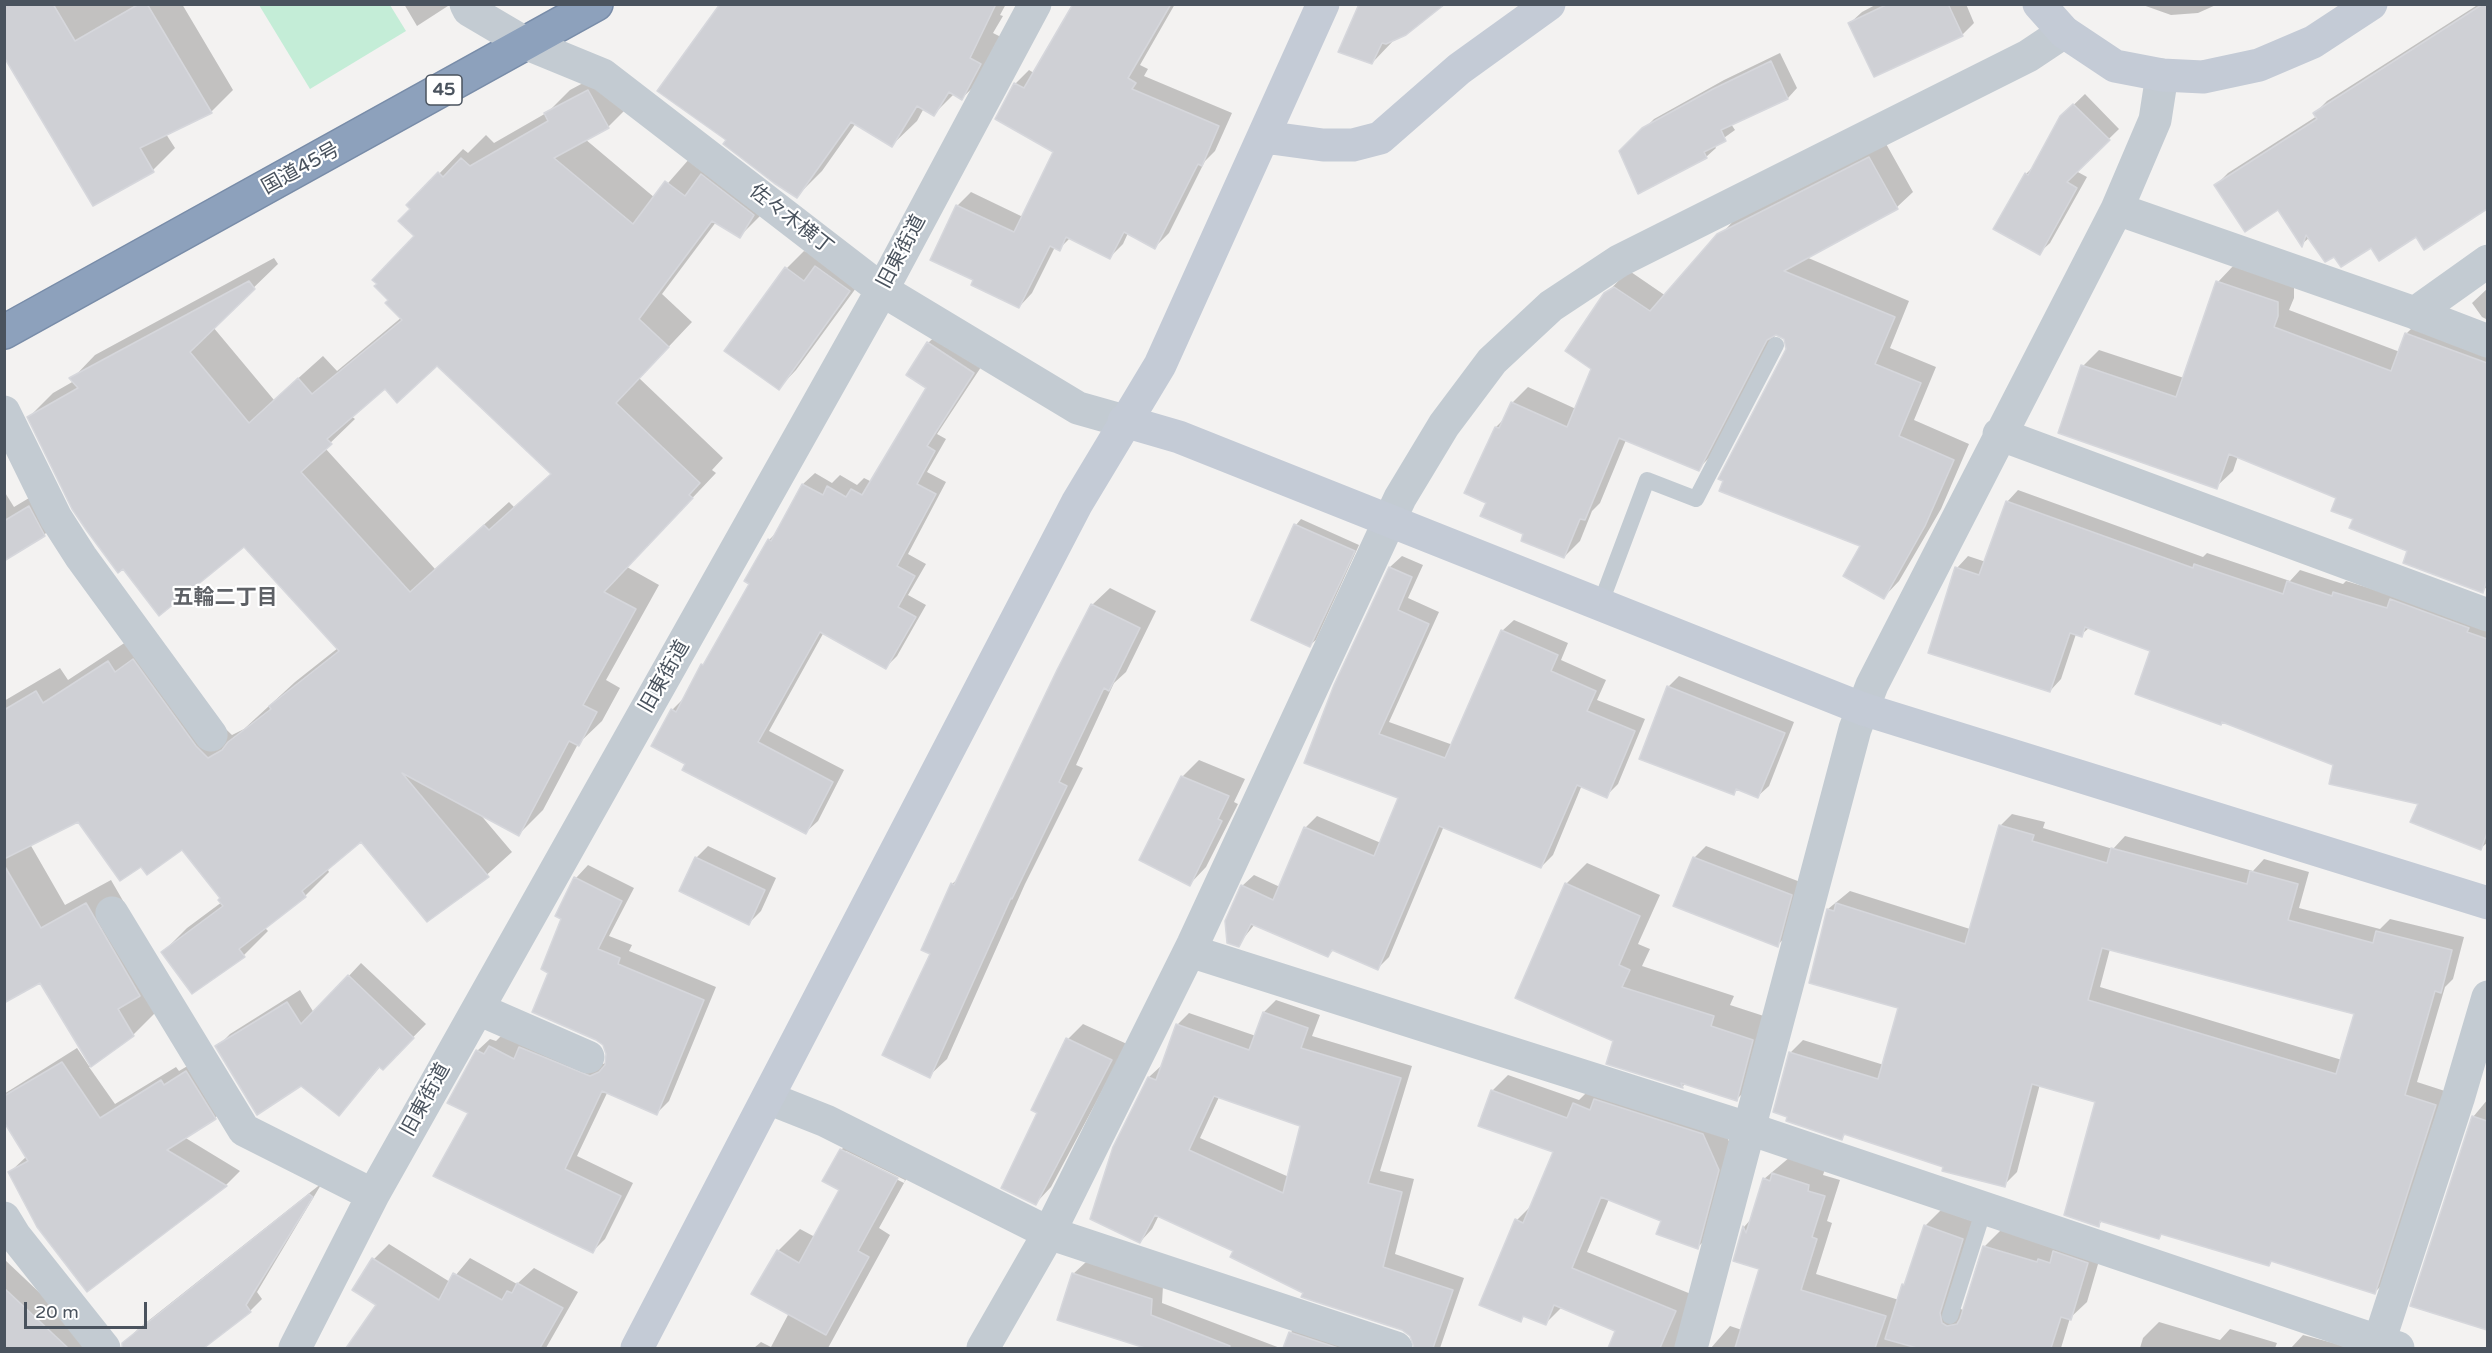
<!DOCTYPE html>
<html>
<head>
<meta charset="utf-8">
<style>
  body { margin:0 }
  #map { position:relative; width:2492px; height:1353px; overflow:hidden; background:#f3f2f1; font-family:"Varela Round",sans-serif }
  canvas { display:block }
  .frame { position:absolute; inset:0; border:6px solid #4a535e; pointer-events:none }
  .scale { position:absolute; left:24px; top:1302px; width:123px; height:27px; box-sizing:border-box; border:3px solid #4a535e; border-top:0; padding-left:8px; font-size:18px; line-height:21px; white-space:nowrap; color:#4a535e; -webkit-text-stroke:4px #fff; paint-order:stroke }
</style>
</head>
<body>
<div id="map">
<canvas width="2492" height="1353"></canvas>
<div class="frame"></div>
<div class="scale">20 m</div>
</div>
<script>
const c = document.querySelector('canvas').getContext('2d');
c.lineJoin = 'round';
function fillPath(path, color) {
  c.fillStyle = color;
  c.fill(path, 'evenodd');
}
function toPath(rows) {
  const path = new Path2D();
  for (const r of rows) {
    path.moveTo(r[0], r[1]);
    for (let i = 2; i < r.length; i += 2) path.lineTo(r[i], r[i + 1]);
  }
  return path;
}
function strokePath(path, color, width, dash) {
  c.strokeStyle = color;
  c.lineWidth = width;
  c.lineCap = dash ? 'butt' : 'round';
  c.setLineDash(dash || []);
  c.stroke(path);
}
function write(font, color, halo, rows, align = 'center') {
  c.font = font + ' "Varela Round","Noto Sans JP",sans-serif';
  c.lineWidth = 4.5;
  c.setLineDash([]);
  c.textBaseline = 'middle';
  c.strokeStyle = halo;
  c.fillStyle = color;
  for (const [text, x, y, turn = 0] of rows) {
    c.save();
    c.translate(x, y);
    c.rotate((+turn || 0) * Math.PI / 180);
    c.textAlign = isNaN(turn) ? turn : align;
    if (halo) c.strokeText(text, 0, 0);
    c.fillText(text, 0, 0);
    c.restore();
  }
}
fillPath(toPath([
  [259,5,390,5,406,31,310,89]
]), '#c4edd7');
fillPath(toPath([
  [4,4,182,4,233,90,211,112,166,134,175,148,153,170],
  [404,4,451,4,417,26],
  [728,4,1006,4,1000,15,1003,16,993,33,1005,39,987,74,962,98,954,94,934,114,924,108,917,121,892,145,856,123,822,171,797,196,728,140],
  [1074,4,1175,4,1140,65,1148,69,1144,76,1232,113,1215,151,1205,161,1169,233,1155,247,1128,233,1123,244,1110,257,1070,238,1059,249,1055,247,1032,293,1019,307,975,280,932,259,958,205,971,192,1023,217,1055,151,1015,84,1029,70,1034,73],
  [1361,4,1394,40,1372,63],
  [1877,4,1966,4,1974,23,1962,35,1850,23,1862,12],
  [2140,4,2218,4,2198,13,2171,15],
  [2479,4,2488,4,2488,206,2425,248,2416,235,2335,255,2310,237,2302,244,2279,208,2216,185,2228,173,2317,116,2315,113,2327,101],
  [1780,53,1797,88,1788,98,1731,124,1735,130,1714,145,1716,148,1706,157,1621,152,1654,119,1724,80],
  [613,67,632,103,608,127,585,139,655,198,690,158,764,212,740,236,716,222,662,294,692,322,639,378,723,458,712,470,716,473,627,567,659,585,606,680,620,688,602,721,578,744,543,810,519,834,479,813,512,852,461,898,362,840,327,868,329,872,305,896,264,927,268,931,244,955,163,952,187,928,222,902,222,898,183,848,141,865,78,820,30,844,65,905,111,880,163,970,157,1011,133,1035,89,1067,115,1104,176,1067,179,1071,201,1058,229,1104,215,1118,184,1137,240,1171,226,1185,87,1290,10,1172,27,1156,4,1119,4,1094,77,1048,89,1066,91,1064,41,981,4,1001,4,701,60,668,68,680,132,638,232,735,244,729,295,682,338,648,245,545,29,417,53,393,74,381,72,379,95,355,274,258,278,264,213,327,274,400,323,356,337,371,402,317,416,236,412,209,409,205,463,149,468,153,486,135,494,143,548,112,570,90],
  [437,364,552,473,514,507,509,502,435,569,325,448,355,419,351,416,385,387],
  [2085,94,2119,129,2076,171,2087,177,2050,243,2039,253,2026,174,2035,165,2061,117],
  [1885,142,1913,192,1897,207,1806,257,1909,301,1890,348,1936,367,1914,420,1969,444,1941,509,1899,581,1884,597,1787,350,1787,339,1776,334,1714,453,1698,469,1626,440,1600,503,1592,511,1580,541,1564,557,1525,533,1488,502,1496,427,1505,418,1512,403,1528,387,1576,409,1593,369,1606,294,1622,277,1631,272,1666,296,1735,219],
  [804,251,867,273,796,370,779,388,787,268],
  [2234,265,2294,286,2294,298,2289,310,2400,352,2407,333,2423,317,2488,341,2488,586,2482,591,2355,518,2338,497,2238,456,2233,471,2216,487,2083,366,2099,350,2184,378,2218,282],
  [2488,288,2488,320,2482,317,2472,303],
  [940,332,985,361,937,434,946,439,927,472,946,482,908,554,926,564,908,595,926,605,897,656,886,667,824,632,769,731,844,770,818,821,806,832,687,764,672,710,684,698,709,659,751,584,769,540,778,531,803,484,815,473,832,483,840,475,857,485,864,478,872,482,928,387,928,343],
  [54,483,68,511,44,535,4,559,4,491,14,507],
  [2018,490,2203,557,2207,553,2290,581,2300,570,2343,584,2346,581,2488,624,2488,748,2480,768,2488,771,2488,842,2480,849,2420,803,2335,764,2223,721,2221,723,2152,650,2090,627,2081,635,2076,634,2061,679,2050,691,1957,568,1968,556,1986,562,2007,502],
  [1301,519,1359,545,1316,640,1310,645,1253,619,1296,525],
  [1402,556,1423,565,1408,598,1439,612,1389,722,1453,745,1502,631,1514,620,1568,643,1561,660,1606,680,1597,700,1645,719,1618,784,1606,796,1582,785,1553,855,1541,867,1444,826,1389,957,1378,968,1334,950,1328,955,1255,924,1238,945,1242,886,1254,875,1280,887,1305,828,1317,816,1381,843,1400,797,1335,686,1390,567],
  [1110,588,1156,611,1126,672,1114,683,1076,765,1083,768,1025,884,947,1059,929,1076,932,954,952,884,960,877,1092,605],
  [1679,676,1794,722,1769,786,1758,796,1738,788,1733,793,1668,687],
  [1199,760,1245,779,1234,802,1238,804,1206,867,1189,885,1182,777],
  [2012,814,2045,822,2043,828,2113,849,2125,836,2253,871,2264,859,2309,872,2299,908,2380,929,2390,919,2464,937,2453,979,2445,987,2417,1082,2448,1092,2387,1280,2374,1293,2273,1260,2269,1265,2163,1233,2159,1237,2103,1220,2098,1225,2097,1101,2040,1084,2017,1172,2004,1185,1846,1134,1841,1138,1790,1053,1803,1040,1884,1065,1899,1007,1828,909,1850,891,1970,929,2000,826],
  [2110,949,2356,1013,2342,1060,2100,987],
  [708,846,776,878,761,911,749,923,696,858],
  [1706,846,1803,883,1789,933,1778,945,1675,905,1694,858],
  [1587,863,1660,895,1638,944,1650,949,1642,966,1734,996,1730,1005,1773,1019,1757,1079,1737,1099,1686,1083,1683,1086,1608,1063,1615,1040,1566,884],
  [588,865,634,888,609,936,632,945,629,951,716,987,669,1101,656,1114,608,1091,577,1156,633,1183,605,1239,593,1251,470,1112,477,1051,490,1039,496,1041,503,1034,533,1035,603,1064,607,1062,608,1054,604,1044,550,972,576,878],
  [361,963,426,1024,383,1068,381,1066,339,1114,301,1084,217,1047,230,1034,300,990,314,1013],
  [1276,1000,1320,1015,1312,1036,1412,1066,1380,1171,1414,1179,1395,1254,1464,1278,1440,1348,1416,1348,1411,1334,1403,1329,1305,1292,1235,1250,1159,1215,1152,1229,1140,1242,1149,1077,1162,1065,1177,1025,1189,1013,1256,1036,1264,1012],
  [1219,1097,1302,1125,1289,1177,1200,1138],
  [1083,1024,1127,1044,1051,1187,1036,1203,1068,1039],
  [1508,1075,1579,1100,1591,1088,1719,1118,1734,1153,1713,1232,1697,1248,1663,1220,1609,1199,1587,1252,1691,1294,1699,1348,1610,1348,1617,1330,1562,1307,1546,1323,1525,1315,1521,1320,1517,1220,1533,1204,1555,1151,1492,1091],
  [2488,1099,2488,1328,2412,1305,2473,1117],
  [863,1128,919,1156,879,1228,890,1235,828,1348,754,1348,761,1342,771,1347,789,1313,778,1251,800,1229,815,1237,841,1189,841,1150],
  [846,1151,905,1180,904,1183,846,1154],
  [1790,1157,1825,1169,1823,1175,1840,1180,1827,1221,1832,1223,1816,1274,1899,1300,1925,1226,1941,1210,1978,1223,1958,1307,1964,1311,1985,1246,2001,1230,2103,1247,2087,1302,2070,1318,2061,1348,1711,1348,1730,1326,1742,1330,1760,1268,1735,1260,1744,1227,1752,1218,1764,1179],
  [322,1183,257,1292,262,1299,250,1311,202,1348,132,1348,126,1341,138,1329],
  [389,1244,450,1282,470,1258,517,1284,534,1268,578,1292,546,1348,348,1348,378,1304,374,1259],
  [4,1259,98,1348,4,1348],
  [1086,1262,1163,1286,1162,1303,1280,1348,1150,1348,1059,1319,1073,1274],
  [1303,1321,1387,1348,1285,1348,1290,1333],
  [2159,1322,2220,1340,2230,1329,2277,1343,2275,1348,2140,1348,2143,1338],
  [2303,1335,2352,1348,2291,1348]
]), '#0003');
const building = toPath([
  [4,4,53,4,75,41,139,4,147,4,212,113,140,148,154,172,93,206,4,57,4,4],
  [720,4,996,4,970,58,981,64,962,100,949,92,934,116,917,106,892,147,851,122,797,198,774,183,723,144,726,140,657,91,720,4],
  [1073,4,1171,4,1128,78,1136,83,1132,89,1219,126,1202,166,1198,164,1155,249,1124,232,1110,259,1066,237,1060,251,1050,246,1019,308,971,285,973,280,930,260,956,205,1014,232,1053,152,995,119,1014,83,1024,88,1073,4],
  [1359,4,1445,4,1406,35,1386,44,1382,43,1372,64,1338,52,1359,4],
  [1888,4,1948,4,1963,36,1874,77,1848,23,1888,4],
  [2483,4,2487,4,2487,209,2424,250,2416,237,2379,261,2371,248,2341,267,2334,257,2325,262,2306,235,2302,247,2278,210,2245,232,2214,185,2317,119,2313,113,2483,4],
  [1771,61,1788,99,1721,130,1726,141,1704,152,1707,158,1638,194,1619,151,1642,128,1713,89,1771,61],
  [588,90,609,128,554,158,633,224,665,181,685,196,701,174,754,215,740,238,712,221,639,319,669,347,616,403,700,483,689,495,693,498,604,592,636,609,583,705,597,712,579,746,569,741,519,836,402,773,489,877,427,922,361,842,302,891,306,897,239,949,245,957,192,994,161,952,223,906,218,900,220,898,182,850,147,875,141,867,120,881,78,822,4,859,4,710,36,691,43,703,108,661,115,672,133,659,196,746,208,758,222,750,228,742,271,709,269,706,339,651,244,547,159,616,123,569,118,573,87,531,72,509,27,417,78,388,69,378,249,281,255,289,190,352,249,423,298,378,312,394,402,320,385,303,388,300,374,286,377,284,372,280,414,236,398,221,410,209,406,205,438,172,443,177,461,158,470,166,548,121,544,113,588,90],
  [437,366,551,474,489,530,484,525,410,592,301,472,332,444,327,439,385,389,397,403,437,366],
  [2073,104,2110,140,2067,182,2077,188,2040,255,1993,229,2025,173,2028,175,2060,116,2073,104],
  [1869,157,1898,209,1784,271,1895,317,1875,364,1921,383,1899,436,1954,460,1925,526,1884,599,1843,576,1860,546,1719,491,1723,481,1718,479,1786,349,1784,339,1776,335,1767,340,1699,471,1619,438,1585,520,1580,519,1564,558,1521,541,1523,534,1480,516,1486,503,1464,493,1495,427,1499,428,1511,402,1567,427,1591,369,1565,351,1604,293,1614,287,1650,311,1717,234,1869,157],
  [815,266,850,291,779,390,724,351,785,267,804,281,815,266],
  [2216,281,2278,302,2278,316,2274,327,2391,371,2405,333,2487,363,2487,580,2483,593,2403,563,2407,551,2349,528,2353,519,2331,511,2336,498,2229,454,2217,489,2058,433,2081,365,2176,397,2216,281],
  [927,342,974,373,927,446,935,451,917,484,936,494,897,566,915,576,898,607,916,617,886,669,820,632,758,742,833,782,806,834,682,770,685,764,651,746,671,709,676,712,701,664,703,665,749,584,744,581,768,539,771,541,802,484,823,495,827,486,846,497,851,489,862,495,926,388,906,375,927,342],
  [2006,501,2193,568,2194,564,2283,594,2287,581,2332,596,2333,592,2387,608,2390,599,2469,628,2467,632,2487,639,2487,833,2481,850,2410,822,2418,804,2329,784,2333,765,2222,722,2221,725,2135,694,2150,651,2085,627,2082,637,2070,633,2050,692,1928,653,1955,567,1979,575,2006,501],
  [29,506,45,536,4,561,4,521,29,506],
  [1294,524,1355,551,1310,647,1251,620,1294,524],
  [1389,567,1412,577,1398,610,1429,624,1379,734,1445,758,1501,630,1558,655,1551,671,1596,691,1587,711,1635,731,1607,798,1577,785,1541,868,1439,826,1378,970,1332,950,1328,957,1251,924,1239,947,1227,943,1225,921,1241,885,1273,900,1304,827,1374,856,1398,798,1304,763,1334,685,1389,567],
  [1091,604,1140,628,1109,691,1104,688,1059,782,1067,786,1012,899,1011,898,930,1078,882,1055,930,954,921,950,951,883,954,885,1057,670,1091,604],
  [1667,686,1785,733,1758,798,1736,789,1734,795,1639,759,1667,686],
  [1181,776,1229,796,1218,819,1222,821,1190,886,1139,860,1181,776],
  [1999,825,2034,835,2032,841,2107,863,2111,848,2247,884,2250,871,2298,884,2288,920,2373,943,2376,931,2452,950,2441,993,2435,991,2405,1095,2436,1105,2375,1294,2271,1261,2269,1266,2161,1234,2159,1239,2100,1221,2099,1227,2064,1215,2095,1102,2032,1084,2005,1187,1942,1171,1943,1167,1844,1134,1842,1140,1786,1121,1787,1117,1773,1112,1789,1052,1878,1079,1898,1008,1809,983,1827,909,1834,911,1836,903,1965,944,1999,825],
  [2102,948,2354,1014,2336,1074,2088,1000,2102,948],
  [695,857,765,890,749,925,679,891,695,857],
  [1693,857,1792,895,1778,947,1673,906,1693,857],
  [4,865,41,928,86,903,140,996,118,1009,134,1036,91,1067,40,983,4,1003,4,865],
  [574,877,622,901,598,949,620,958,618,964,704,1000,657,1115,602,1091,565,1169,621,1196,593,1253,433,1176,468,1113,447,1103,476,1050,484,1054,489,1046,514,1059,519,1047,590,1076,599,1072,605,1065,606,1054,603,1045,596,1040,532,1012,548,973,541,969,561,919,555,916,574,877],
  [1565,883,1640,916,1619,965,1630,970,1622,987,1714,1016,1711,1026,1753,1040,1737,1101,1681,1083,1683,1088,1606,1064,1613,1041,1515,998,1565,883],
  [348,975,414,1038,383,1070,379,1067,339,1116,301,1086,257,1115,215,1046,287,1002,301,1024,348,975],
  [1263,1012,1308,1028,1301,1048,1401,1078,1368,1183,1402,1192,1383,1267,1453,1290,1433,1348,1414,1348,1410,1336,1402,1330,1301,1297,1303,1293,1230,1257,1233,1251,1155,1215,1140,1243,1090,1219,1113,1147,1148,1077,1156,1080,1176,1024,1249,1050,1263,1012],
  [1214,1096,1300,1126,1283,1193,1189,1150,1214,1096],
  [1066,1038,1112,1060,1036,1205,1001,1188,1037,1113,1031,1110,1066,1038],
  [62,1062,100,1118,161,1080,164,1085,186,1071,216,1119,167,1150,227,1186,87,1292,37,1227,8,1172,28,1161,4,1122,4,1096,62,1062],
  [1491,1090,1567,1118,1573,1103,1590,1110,1594,1099,1703,1134,1719,1170,1698,1249,1656,1234,1661,1221,1601,1197,1572,1268,1676,1311,1660,1348,1608,1348,1615,1331,1554,1305,1546,1325,1523,1316,1521,1322,1479,1305,1515,1219,1523,1223,1553,1152,1478,1126,1491,1090],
  [2472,1116,2487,1121,2487,1330,2410,1306,2472,1116],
  [840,1149,898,1178,858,1251,869,1257,826,1335,751,1294,777,1250,799,1263,839,1190,822,1181,840,1149],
  [1772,1173,1809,1185,1808,1191,1825,1196,1812,1237,1817,1239,1801,1290,1886,1316,1875,1348,1735,1348,1759,1269,1733,1261,1743,1226,1746,1233,1763,1178,1770,1181,1772,1173],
  [309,1194,313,1197,246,1305,251,1312,204,1348,122,1348,122,1343,309,1194],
  [1924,1225,1963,1239,1940,1313,1942,1323,1947,1326,1957,1324,1960,1319,1983,1246,2037,1262,2038,1259,2050,1263,2053,1251,2088,1263,2071,1320,2061,1317,2051,1348,1917,1348,1885,1339,1902,1284,1904,1285,1924,1225],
  [372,1258,439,1300,453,1273,502,1300,507,1291,512,1293,517,1283,563,1308,540,1348,346,1348,376,1305,352,1290,372,1258],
  [1072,1273,1152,1299,1151,1315,1230,1346,1229,1348,1145,1348,1057,1320,1072,1273],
  [4,1288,68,1348,4,1348,4,1288],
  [1289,1332,1338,1348,1283,1348,1289,1332]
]);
fillPath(building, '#cfd0d5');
strokePath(building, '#d6d7dc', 1.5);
const highway = toPath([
  [4,332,596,4]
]);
strokePath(highway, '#788ca8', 36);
strokePath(toPath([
  [1600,605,1647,480,1696,499,1776,345],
  [1950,1316,1985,1206]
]), '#c3cbd2', 16);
strokePath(toPath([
  [466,4,469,10,525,43,603,75,882,290,1078,408,1124,421],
  [2117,209,2415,313,2488,341],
  [2415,313,2488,261],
  [4,412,56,518,81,557,211,735],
  [1999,434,2488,615],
  [112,913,244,1130,373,1195],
  [1190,951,1750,1129,2398,1348],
  [478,1009,588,1057],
  [768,1098,826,1121,1049,1233,1396,1348],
  [4,1218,15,1236,104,1348],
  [295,1348,373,1195,882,290,1035,4],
  [983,1348,1049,1233,1193,944,1400,498,1444,425,1492,361,1551,306,1619,261,2028,56,2064,32],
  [1691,1348,1855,729,1872,685,2117,209,2155,120,2162,75],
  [2377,1348,2458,1099,2488,997]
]), '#c3cbd2', 33);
strokePath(toPath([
  [2039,4,2064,32,2115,66,2162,75,2203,77,2259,65,2313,42,2371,4],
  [1264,137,1323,145,1353,145,1380,138,1459,69,1549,4],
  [1124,421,1179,437,1863,709,2488,903],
  [637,1348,1077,503,1160,365,1323,4]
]), '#c4cbd6', 33);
strokePath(highway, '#8da1bc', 33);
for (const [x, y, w] of [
  [444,90,36]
]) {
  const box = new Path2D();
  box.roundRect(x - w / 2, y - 15, w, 30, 4.5);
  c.fillStyle = '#fff';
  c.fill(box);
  strokePath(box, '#4a535e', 1.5);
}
write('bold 18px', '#4a535e', null, [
  ["45",444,90]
]);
write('20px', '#4a535e', '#fff', [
  ["国道45号",301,169,-29],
  ["佐々木横丁",791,220,38],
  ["旧東街道",902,252,-62],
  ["旧東街道",665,677,-60],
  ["旧東街道",426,1100,-61]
]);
write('bold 21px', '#5e6166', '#fff', [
  ["五輪二丁目",225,598]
]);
</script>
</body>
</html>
